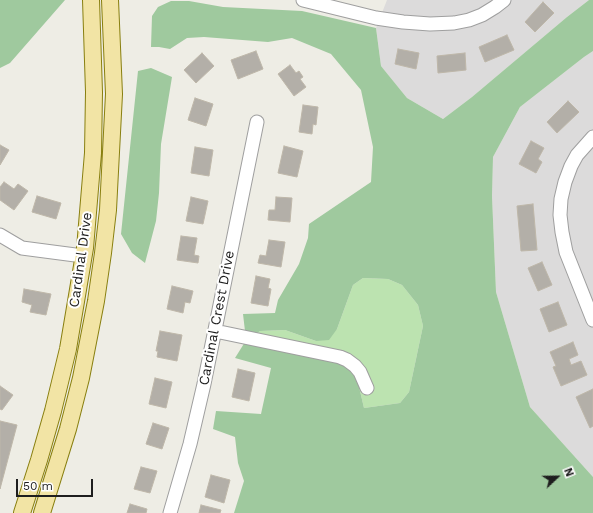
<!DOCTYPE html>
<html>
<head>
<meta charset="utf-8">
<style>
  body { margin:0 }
  #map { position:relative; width:593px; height:513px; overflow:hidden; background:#eeede5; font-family:"Work Sans",sans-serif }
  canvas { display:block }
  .north { position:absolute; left:537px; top:457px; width:40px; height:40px; -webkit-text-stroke:3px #fff; paint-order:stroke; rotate:68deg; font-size:11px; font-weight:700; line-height:16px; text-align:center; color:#1e1e1e }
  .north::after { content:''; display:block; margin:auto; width:14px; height:18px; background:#1e1e1e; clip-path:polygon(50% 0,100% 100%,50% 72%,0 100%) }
  .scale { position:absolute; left:16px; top:479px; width:77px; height:18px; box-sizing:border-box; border:2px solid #1e1e1e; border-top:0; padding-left:5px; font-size:12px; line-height:14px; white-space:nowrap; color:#1e1e1e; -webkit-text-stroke:3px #fff; paint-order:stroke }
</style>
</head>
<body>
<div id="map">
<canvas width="593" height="513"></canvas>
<div class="north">N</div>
<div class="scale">50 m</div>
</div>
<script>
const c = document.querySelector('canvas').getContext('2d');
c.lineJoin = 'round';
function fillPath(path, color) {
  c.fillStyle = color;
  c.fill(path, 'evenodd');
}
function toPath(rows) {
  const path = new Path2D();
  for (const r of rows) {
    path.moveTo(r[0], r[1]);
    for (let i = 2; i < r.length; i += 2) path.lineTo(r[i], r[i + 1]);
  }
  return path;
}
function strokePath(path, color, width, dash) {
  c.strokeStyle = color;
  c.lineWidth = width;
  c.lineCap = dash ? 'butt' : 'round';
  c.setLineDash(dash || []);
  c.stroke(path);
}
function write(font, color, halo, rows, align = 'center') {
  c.font = font + ' "Work Sans",sans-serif';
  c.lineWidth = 4;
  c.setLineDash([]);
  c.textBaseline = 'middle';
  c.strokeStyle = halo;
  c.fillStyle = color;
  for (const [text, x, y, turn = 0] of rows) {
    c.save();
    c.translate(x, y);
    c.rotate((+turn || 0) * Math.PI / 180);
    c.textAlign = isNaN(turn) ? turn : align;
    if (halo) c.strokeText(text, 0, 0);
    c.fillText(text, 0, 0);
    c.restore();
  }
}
fillPath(toPath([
  [387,0,589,0,567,17,472,97,443,119,407,98,381,66,376,28],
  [593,51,593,477,530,407,496,292,492,196,493,157,520,107,584,57]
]), '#dcdbdb');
fillPath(toPath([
  [363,278,388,279,402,285,418,305,423,326,409,392,400,403,364,408,356,374,245,342,260,331,285,330,316,341,337,329,353,285]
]), '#bce3b0');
fillPath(toPath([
  [0,0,65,0,10,63,0,68],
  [589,0,593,0,593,51,584,57,520,107,493,157,492,196,496,292,530,407,593,477,593,513,234,513,244,481,238,463,235,437,213,429,216,411,261,414,271,368,235,358,245,342,343,362,356,374,364,408,400,403,409,392,423,326,418,305,402,285,388,279,363,278,353,285,337,329,329,340,316,341,285,330,260,331,256,334,245,331,243,314,275,313,278,300,299,264,308,238,309,224,371,182,373,147,361,90,331,54,292,38,268,42,204,37,187,38,170,49,159,47,151,47,152,16,158,7,171,1,189,1,223,7,302,11,376,28,381,66,407,98,443,119,472,97,567,17],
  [151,68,172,77,161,144,159,193,156,221,145,263,132,253,121,234,138,71]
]), '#9fc99e');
const building = toPath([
  [543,2,554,13,535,32,525,22,543,2],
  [507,35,514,50,485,62,479,47,507,35],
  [398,49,419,53,416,69,395,64,398,49],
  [256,51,263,69,238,79,231,60,256,51],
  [202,53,214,66,196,83,184,70,202,53],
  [465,53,466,70,438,73,437,56,465,53],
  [290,65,296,73,299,71,303,77,300,79,306,87,294,96,278,74,290,65],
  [195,98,213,104,206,126,188,120,195,98],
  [568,101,579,112,557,133,547,122,568,101],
  [303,105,318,107,316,125,313,124,312,134,299,132,303,105],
  [531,141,544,148,538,159,542,162,536,173,519,164,531,141],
  [0,145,9,150,0,165,0,145],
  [284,146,303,151,297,177,278,173,284,146],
  [195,147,213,150,209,176,191,173,195,147],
  [4,182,14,189,18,184,28,191,14,210,0,200,0,187,4,182],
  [37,196,61,203,56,219,32,212,37,196],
  [191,197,208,201,203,224,186,221,191,197],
  [276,197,292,198,290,222,268,220,269,210,275,210,276,197],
  [533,204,537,250,521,251,517,206,533,204],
  [181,236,197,238,194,255,199,256,198,263,177,260,181,236],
  [269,240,285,242,281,267,258,263,260,255,266,256,269,240],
  [542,262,552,285,538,291,528,268,542,262],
  [256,276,270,279,268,288,271,289,268,306,251,303,256,276],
  [172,286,193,291,190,303,185,302,183,313,167,309,172,286],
  [24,289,51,294,46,315,30,312,32,305,22,302,24,289],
  [558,302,567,325,549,332,540,309,558,302],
  [160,331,182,335,177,361,157,357,158,351,156,351,160,331],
  [573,342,578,355,569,359,571,365,581,361,587,375,561,386,553,367,556,366,550,352,573,342],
  [238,369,255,373,249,401,232,397,238,369],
  [155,378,172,382,166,408,149,404,155,378],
  [0,386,13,395,2,410,0,409,0,386],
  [593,389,593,426,590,428,576,397,593,389],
  [0,421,17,425,0,489,0,421],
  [153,423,169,428,162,449,146,444,153,423],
  [141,467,157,471,150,493,134,489,141,467],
  [211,475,230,480,224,503,205,497,211,475],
  [130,504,147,509,146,513,127,513,130,504],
  [201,505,221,510,220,513,199,513,201,505]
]);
fillPath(building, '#b3afa8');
strokePath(building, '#beb7a9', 1);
const minor = toPath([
  [303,0,376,18,403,22,430,24,454,23,469,20,482,15,495,7,504,0],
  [593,137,577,155,571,166,565,182,561,199,560,215,562,232,566,252,593,320],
  [0,235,22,248,83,256],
  [215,331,340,357,347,360,355,366,360,372,367,388],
  [170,513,190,444,204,384,257,122]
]);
const major = toPath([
  [22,513,39,460,53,411,68,349,85,248,93,153,94,92,91,0],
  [42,513,68,429,81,378,96,301,103,253,108,210,114,94,110,0]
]);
strokePath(minor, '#9f9f9f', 15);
strokePath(major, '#887f0f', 18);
strokePath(minor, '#fff', 13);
strokePath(major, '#f2e4a5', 16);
write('14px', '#1e1e1e', '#fff', [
  ["Cardinal Drive",81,260,-82],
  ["Cardinal Crest Drive",217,318,-79]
]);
</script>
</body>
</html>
